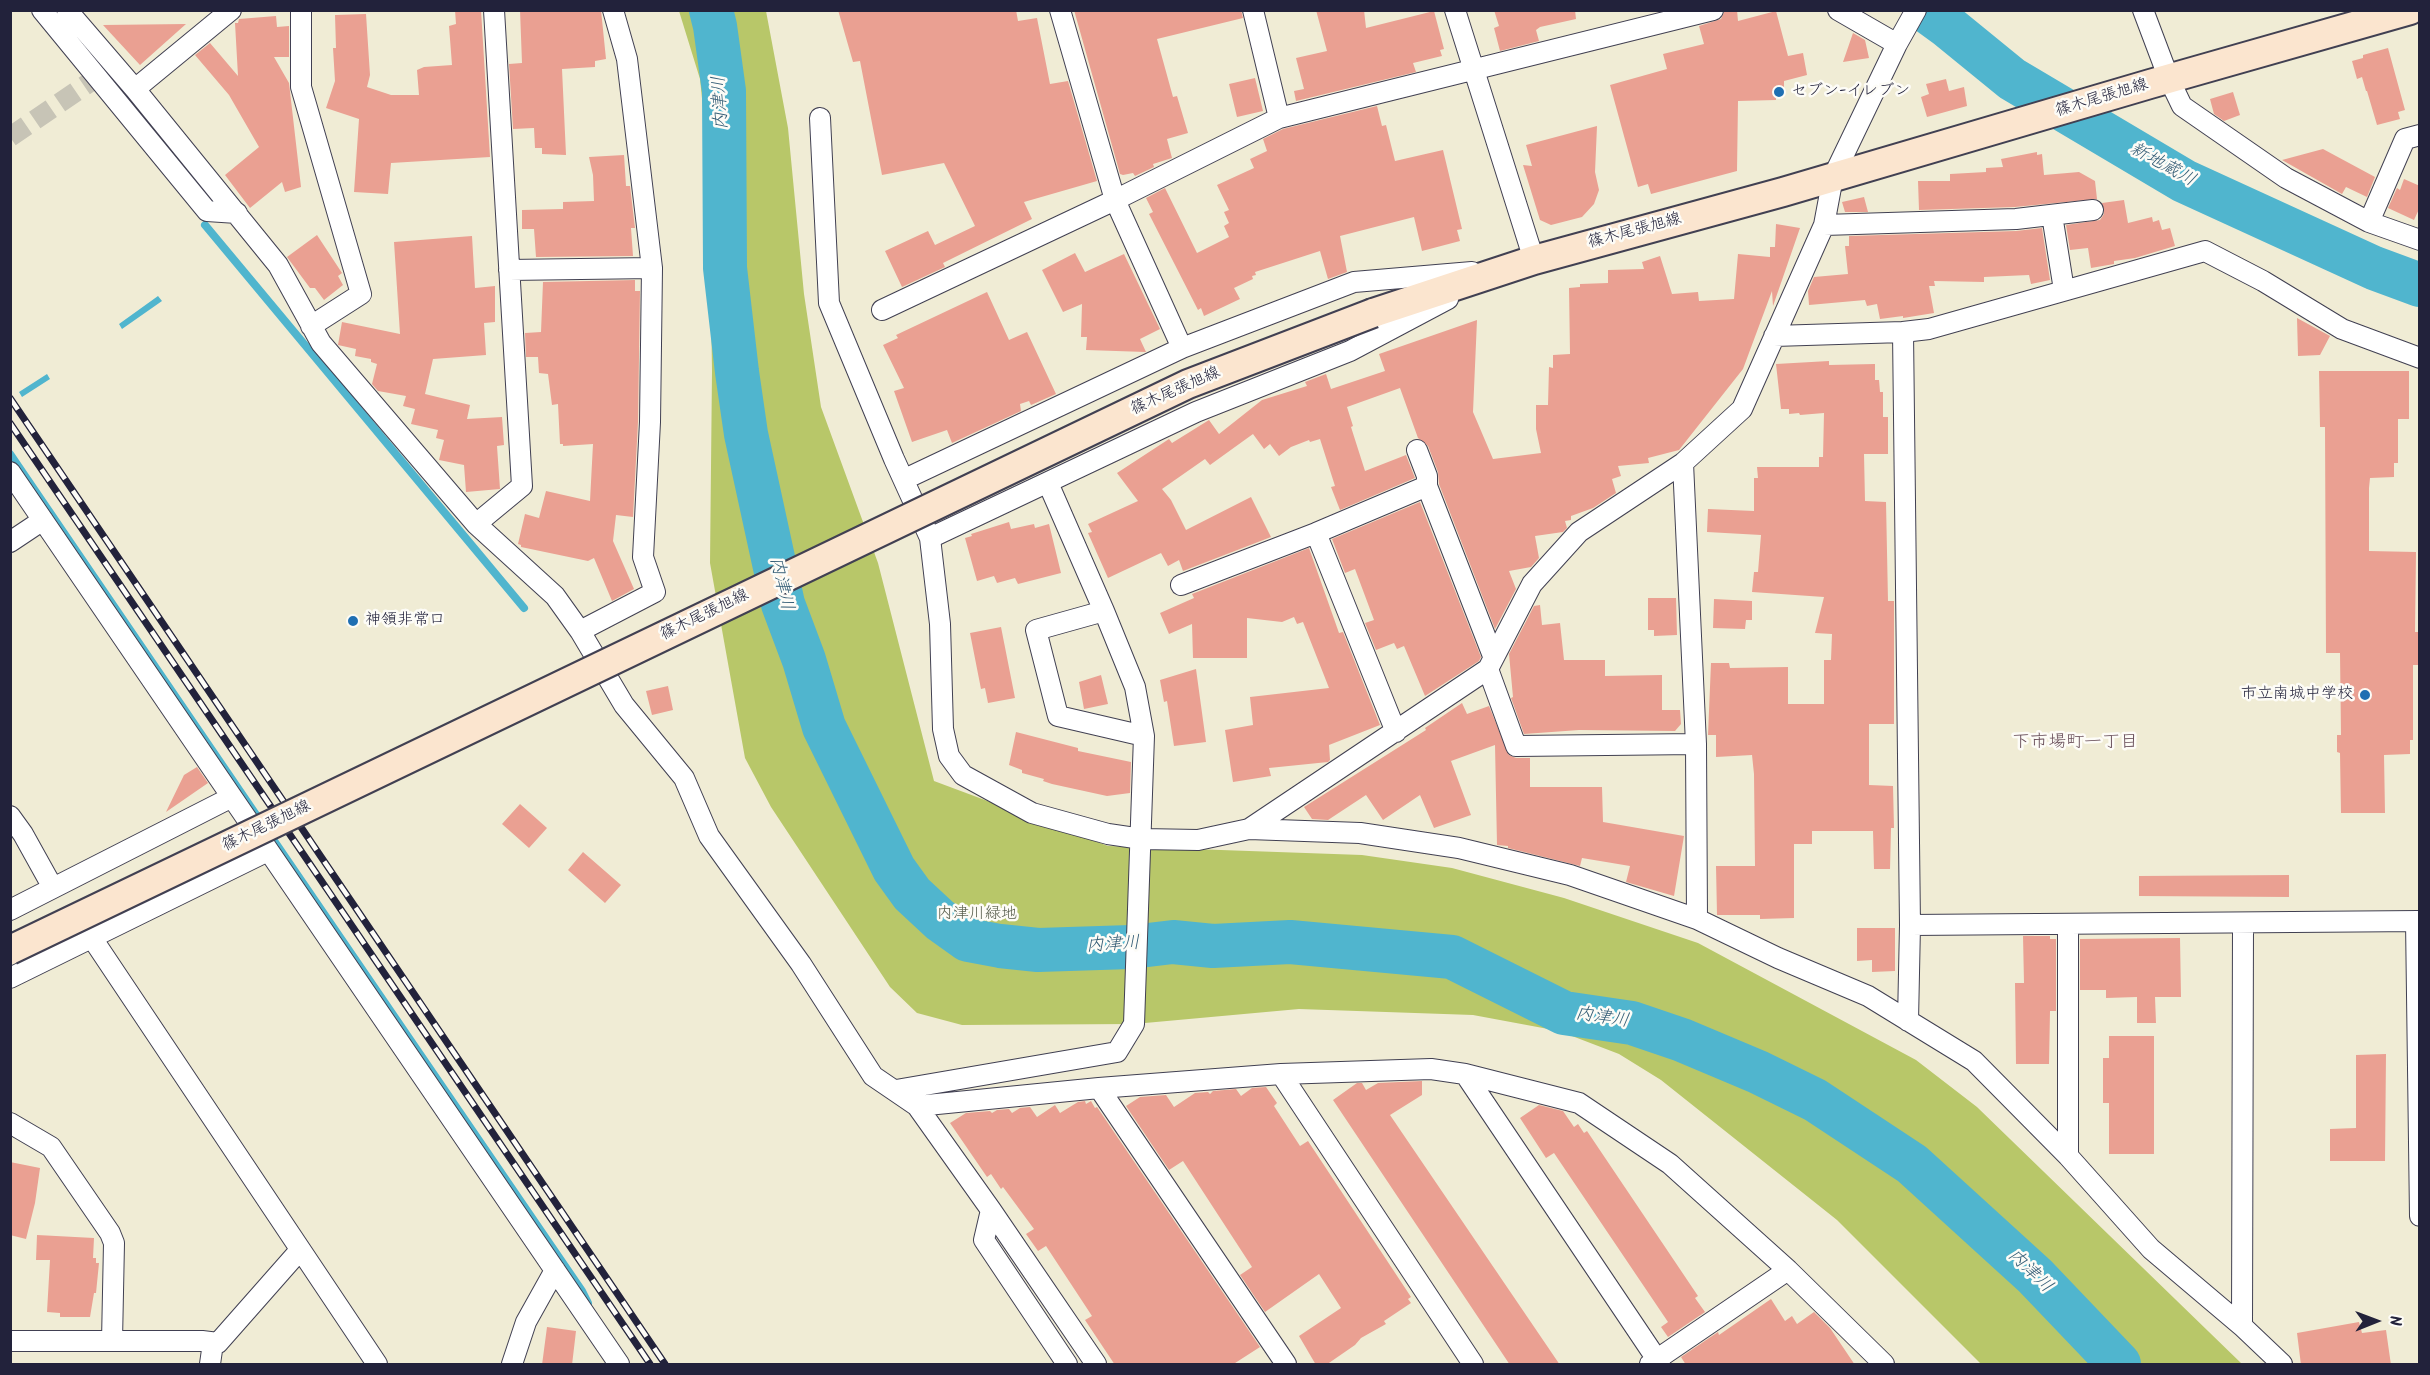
<!DOCTYPE html>
<html>
<head>
<meta charset="utf-8">
<style>
  body { margin:0 }
  #map { position:relative; width:2430px; height:1375px; overflow:hidden; background:#f0ecd5; font-family:Kalam,sans-serif }
  canvas { display:block }
  .frame { position:absolute; inset:0; border:12px solid #22223b; pointer-events:none }
  .north { position:absolute; left:2346px; top:1291px; width:60px; height:60px; -webkit-text-stroke:4px #fdfcf7; paint-order:stroke; rotate:89deg; font-size:16px; font-weight:700; line-height:24px; text-align:center; color:#22223b }
  .north::after { content:''; display:block; margin:auto; width:21px; height:27px; background:#22223b; clip-path:polygon(50% 0,100% 100%,50% 72%,0 100%) }
</style>
</head>
<body>
<div id="map">
<canvas width="2430" height="1375"></canvas>
<div class="frame"></div>
<div class="north">N</div>
</div>
<script>
const c = document.querySelector('canvas').getContext('2d');
c.lineJoin = 'round';
function fillPath(path, color) {
  c.fillStyle = color;
  c.fill(path, 'evenodd');
}
function toPath(rows) {
  const path = new Path2D();
  for (const r of rows) {
    path.moveTo(r[0], r[1]);
    for (let i = 2; i < r.length; i += 2) path.lineTo(r[i], r[i + 1]);
  }
  return path;
}
function strokePath(path, color, width, dash) {
  c.strokeStyle = color;
  c.lineWidth = width;
  c.lineCap = dash ? 'butt' : 'round';
  c.setLineDash(dash || []);
  c.stroke(path);
}
function write(font, color, halo, rows, align = 'center') {
  c.font = font + ' Kalam,"Klee One",sans-serif';
  c.lineWidth = 5;
  c.setLineDash([]);
  c.textBaseline = 'middle';
  c.strokeStyle = halo;
  c.fillStyle = color;
  for (const [text, x, y, turn = 0] of rows) {
    c.save();
    c.translate(x, y);
    c.rotate((+turn || 0) * Math.PI / 180);
    c.textAlign = isNaN(turn) ? turn : align;
    if (halo) c.strokeText(text, 0, 0);
    c.fillText(text, 0, 0);
    c.restore();
  }
}
fillPath(toPath([
  [679,11,766,11,788,128,804,294,821,407,878,563,934,781,1108,846,1362,855,1452,868,1564,898,1698,943,1916,1060,1977,1107,2242,1364,1981,1364,1837,1220,1661,1080,1619,1054,1559,1031,1473,1015,1299,1009,1134,1024,962,1025,917,1013,890,987,771,807,745,758,710,563,712,371,709,167,700,79]
]), '#b8c769');
fillPath(toPath([
  [158,296,162,301,122,329,119,324],
  [47,374,50,379,22,397,19,392]
]), '#50b5ce');
strokePath(toPath([
  [205,225,524,608],
  [10,454,261,822],
  [268,832,582,1291,588,1303]
]), '#50b5ce', 8);
strokePath(toPath([
  [711,10,715,26,724,91,725,268,737,372,746,434,783,604,804,660,824,727,894,869,912,894,940,920,968,940,1000,946,1038,950,1131,947,1173,942,1213,946,1290,942,1452,957,1564,1013,1632,1023,1682,1040,1758,1072,1815,1100,1912,1164,2035,1276,2119,1364],
  [1925,10,1947,26,2012,79,2184,181,2374,268,2420,285]
]), '#50b5ce', 44);
fillPath(toPath([
  [455,10,481,10,490,157,391,163,388,194,354,192,359,119,326,108,335,81,333,48,336,48,335,15,366,14,370,75,367,87,391,95,419,95,417,70,424,67,452,65,449,26,456,24],
  [520,10,601,10,606,59,595,61,595,67,562,69,566,155,542,154,542,148,535,148,534,128,513,129,509,64,522,63],
  [838,10,1016,10,1018,21,1037,18,1050,84,1068,81,1097,181,1024,202,1032,219,943,263,945,267,902,287,885,251,928,231,935,245,975,226,944,163,882,175,860,61,853,62],
  [1074,10,1241,10,1243,18,1157,39,1173,97,1177,96,1188,133,1167,139,1172,158,1153,164,1154,167,1135,176,1133,173,1123,175,1120,174],
  [1316,10,1364,10,1366,28,1434,11,1444,49,1440,50,1442,56,1413,63,1416,72,1296,101,1294,91,1304,89,1296,58,1327,51],
  [1494,10,1575,10,1576,19,1540,27,1536,30,1539,41,1500,51,1494,28,1499,26],
  [1725,10,1737,10,1738,21,1776,11,1788,56,1803,53,1807,75,1784,81,1784,93,1776,93,1776,100,1738,101,1737,171,1651,194,1648,184,1638,187,1610,85,1667,69,1663,54,1704,44,1699,26,1721,19],
  [276,16,277,27,289,26,289,57,274,57,289,83,301,187,285,192,282,182,250,208,225,175,259,147,229,95,195,55,210,43,238,76,235,23,238,23,239,19],
  [186,24,140,65,103,25],
  [1853,33,1865,40,1869,58,1843,62],
  [2388,48,2405,110,2398,112,2400,119,2377,125,2367,91,2366,91,2362,77,2357,79,2352,61,2363,58,2363,55],
  [1255,78,1263,111,1237,117,1229,84],
  [1946,79,1949,91,1964,87,1967,106,1927,117,1921,97,1929,94,1926,84],
  [2233,92,2240,115,2224,121,2214,114,2210,99],
  [1377,106,1382,126,1386,125,1395,161,1443,150,1462,229,1457,230,1460,241,1422,251,1414,217,1340,236,1347,272,1328,279,1320,251,1255,272,1256,275,1252,276,1253,279,1234,288,1240,299,1204,316,1201,308,1198,310,1149,214,1153,212,1146,198,1165,188,1197,253,1229,237,1224,226,1229,223,1224,212,1229,210,1217,185,1254,168,1250,159,1267,151,1263,139,1283,129],
  [1597,126,1595,172,1599,190,1594,204,1582,217,1551,225,1540,220,1523,165,1532,166,1526,145],
  [2323,149,2375,177,2367,197,2346,187,2342,194,2282,160],
  [2037,152,2037,155,2042,154,2044,175,2079,172,2095,181,2097,199,2015,207,1919,210,1918,181,1950,181,1950,174,1986,172,1986,168,2003,167,2001,159],
  [624,155,626,186,630,186,635,228,631,228,633,256,536,257,534,229,522,229,522,210,563,209,563,202,594,201,593,175,589,157],
  [2404,179,2420,186,2420,207,2414,220,2388,208,2397,188,2400,190],
  [1864,197,1868,212,1845,212,1842,202],
  [2124,200,2128,223,2152,217,2153,222,2159,220,2162,230,2170,228,2175,246,2135,258,2114,261,2114,264,2091,268,2088,248,2070,250,2066,225,2100,220,2104,214,2102,203],
  [1776,224,1800,228,1773,306,1772,291,1743,369,1679,450,1648,458,1649,463,1618,466,1621,476,1612,479,1616,493,1593,508,1571,516,1571,520,1565,521,1567,528,1563,532,1535,536,1539,558,1531,567,1509,571,1516,589,1495,629,1439,484,1438,472,1428,446,1418,438,1400,388,1347,407,1353,426,1351,427,1365,471,1406,455,1415,478,1340,510,1331,487,1335,486,1320,439,1310,442,1309,440,1291,447,1279,456,1270,444,1264,449,1253,434,1210,465,1205,459,1162,489,1171,500,1186,530,1251,497,1271,537,1183,571,1179,560,1168,566,1161,553,1108,578,1088,533,1092,532,1088,524,1138,501,1117,473,1169,439,1172,443,1209,420,1219,434,1262,400,1307,386,1305,382,1326,374,1331,389,1385,371,1379,354,1477,320,1473,412,1493,459,1541,453,1536,429,1536,405,1548,405,1549,367,1553,368,1553,355,1570,354,1569,288,1580,287,1580,284,1608,283,1608,270,1644,269,1642,262,1660,256,1672,294,1698,292,1699,301,1734,299,1738,254,1770,257,1770,247,1775,247],
  [2042,228,2050,280,2031,284,2029,275,1984,277,1984,282,1934,281,1935,286,1929,286,1934,313,1903,318,1903,316,1880,319,1877,304,1867,306,1865,300,1809,305,1808,291,1814,277,1848,274,1845,246,1849,246,1849,236,2016,231],
  [317,235,342,273,338,276,343,285,324,300,315,288,310,288,287,257],
  [472,236,475,288,495,286,495,322,484,323,486,355,433,359,425,394,470,405,467,419,502,417,504,445,497,446,500,489,466,492,464,465,439,460,444,440,436,438,438,430,411,424,415,409,403,406,406,396,378,391,372,384,377,364,371,362,371,359,355,356,356,349,338,345,342,322,400,334,394,242],
  [1075,253,1085,272,1124,254,1160,329,1140,339,1146,352,1086,350,1087,337,1081,337,1082,304,1063,312,1042,270],
  [635,280,635,291,640,291,638,422,633,517,616,515,613,541,634,589,612,601,594,558,588,561,521,547,521,545,518,544,525,514,539,518,546,491,590,501,593,444,563,446,563,444,560,444,558,404,552,405,548,374,539,373,538,357,526,357,525,333,541,332,543,282],
  [987,292,1009,340,1027,332,1056,394,1031,405,1029,401,1020,404,1021,411,952,443,947,430,912,442,894,391,904,388,883,345,898,338,896,335],
  [2297,318,2330,336,2320,355,2298,356],
  [1829,361,1829,365,1875,364,1875,380,1879,380,1880,392,1883,392,1883,417,1888,417,1888,454,1864,454,1865,501,1886,502,1888,601,1894,601,1894,724,1869,724,1869,785,1893,786,1894,828,1891,828,1890,869,1874,869,1873,831,1812,831,1812,844,1794,844,1794,918,1760,919,1760,915,1717,915,1716,866,1755,866,1754,774,1752,755,1716,757,1716,735,1708,735,1711,663,1729,663,1730,668,1788,667,1788,704,1824,704,1824,660,1831,660,1832,634,1815,633,1824,597,1752,592,1754,572,1758,572,1761,535,1707,532,1708,509,1754,511,1754,478,1758,478,1757,467,1819,467,1819,457,1823,457,1824,413,1800,415,1799,413,1789,414,1789,409,1781,409,1776,364],
  [2319,371,2409,371,2409,419,2398,419,2398,463,2394,463,2394,477,2370,478,2369,488,2369,551,2416,552,2415,632,2420,632,2420,665,2413,665,2413,740,2410,740,2410,754,2384,755,2385,813,2341,813,2340,753,2337,752,2337,735,2341,735,2340,653,2326,653,2325,427,2320,427],
  [1420,502,1481,657,1479,661,1425,696,1404,646,1397,649,1394,643,1376,650,1365,623,1374,620,1355,569,1345,573,1332,539],
  [1009,522,1011,529,1034,524,1035,528,1049,524,1061,573,1018,584,1015,578,997,583,994,576,977,581,965,538,972,536,971,534],
  [1309,548,1339,633,1343,632,1380,725,1329,745,1330,760,1328,762,1269,768,1271,776,1233,782,1225,730,1253,725,1250,697,1329,688,1303,622,1297,624,1294,617,1282,622,1247,618,1247,658,1193,658,1192,624,1169,634,1160,613,1194,598,1192,594],
  [1648,598,1676,598,1677,635,1654,636,1654,630,1648,630],
  [1714,599,1752,601,1752,620,1746,620,1745,629,1713,628],
  [1540,605,1542,625,1560,623,1564,660,1605,660,1605,676,1662,675,1662,710,1680,710,1681,724,1675,731,1579,730,1524,734,1511,698,1513,697,1509,654,1534,606],
  [1001,627,1015,698,988,703,985,688,981,689,970,633],
  [1196,669,1206,742,1174,746,1167,701,1164,702,1160,680],
  [1101,675,1108,704,1084,709,1079,682],
  [668,686,673,710,652,715,646,691],
  [1462,703,1467,714,1489,706,1509,755,1516,758,1530,758,1530,787,1602,787,1603,822,1684,836,1674,896,1626,882,1630,866,1582,858,1580,866,1508,848,1508,846,1497,845,1495,745,1451,761,1471,815,1434,828,1420,795,1383,820,1366,795,1328,820,1312,819,1304,807,1426,730,1425,728],
  [1016,732,1078,748,1078,751,1131,762,1130,793,1107,796,1052,784,1043,781,1044,779,1022,773,1022,770,1009,765],
  [197,767,208,783,166,812,184,775],
  [520,804,547,828,529,848,502,824],
  [583,852,621,885,605,903,568,870],
  [2289,875,2289,897,2139,896,2139,876],
  [1857,928,1895,928,1895,971,1872,972,1872,960,1857,961],
  [2023,936,2050,936,2050,939,2056,939,2056,1011,2050,1011,2049,1064,2016,1064,2015,983,2024,983],
  [2180,938,2181,997,2155,997,2156,1023,2137,1023,2137,997,2106,998,2106,990,2080,990,2080,939],
  [2109,1036,2154,1036,2154,1154,2109,1154,2109,1103,2103,1103,2103,1058,2109,1058],
  [2386,1054,2385,1161,2330,1161,2330,1129,2356,1128,2356,1055],
  [1422,1081,1422,1095,1390,1115,1560,1365,1510,1365,1333,1100,1357,1083,1362,1083,1366,1090,1378,1083],
  [1266,1087,1277,1103,1274,1106,1300,1146,1308,1141,1411,1297,1408,1299,1411,1303,1384,1321,1386,1324,1361,1338,1355,1345,1326,1365,1316,1365,1299,1336,1341,1308,1319,1274,1265,1312,1240,1275,1252,1267,1183,1161,1169,1170,1126,1106,1140,1097,1166,1095,1174,1107,1195,1093,1208,1092,1210,1094,1213,1091,1236,1089,1241,1096,1252,1088],
  [1085,1101,1086,1104,1091,1101,1095,1108,1097,1107,1260,1347,1232,1365,1115,1365,1085,1320,1092,1316,1046,1246,1038,1251,1026,1234,1034,1229,1003,1187,1001,1189,991,1174,987,1177,950,1123,966,1113,990,1111,992,1113,997,1110,1009,1109,1012,1113,1020,1108,1030,1107,1037,1117,1055,1105,1060,1113,1078,1102],
  [1539,1105,1563,1111,1574,1127,1578,1124,1584,1133,1587,1131,1698,1296,1695,1298,1705,1312,1668,1337,1661,1327,1668,1322,1554,1153,1546,1158,1520,1118],
  [10,1162,40,1168,35,1203,26,1239,10,1235],
  [37,1235,94,1238,93,1258,96,1258,96,1263,99,1263,96,1293,94,1293,90,1317,60,1317,60,1313,47,1312,50,1260,36,1260],
  [1771,1299,1785,1321,1792,1316,1797,1324,1814,1312,1830,1328,1855,1365,1686,1365,1681,1357,1718,1332,1719,1335],
  [2359,1322,2362,1333,2386,1330,2391,1365,2301,1365,2297,1333],
  [547,1327,576,1331,572,1365,542,1365]
]), '#eaa092');
strokePath(toPath([
  [10,137,96,78]
]), '#c7c4b6', 20, [20, 10]);
const minor = toPath([
  [42,10,207,211,237,213],
  [67,10,135,89,278,265,321,343,476,524,555,596,580,631,624,705,684,778,709,836,801,964,873,1076,917,1106,991,1210,1096,1364],
  [301,10,301,87,361,294,311,326],
  [1060,10,1115,200,1182,348],
  [1253,10,1279,118],
  [1455,10,1534,260],
  [1838,10,1897,44],
  [2143,10,2169,79,2182,106,2286,178,2369,222,2420,240],
  [135,89,231,10],
  [820,118,829,303,894,459,930,538,940,624,943,729,949,756,963,775,1032,813,1108,834,1142,839,1198,840,1249,829,1360,833,1459,848,1570,875,1697,919,1778,958,1868,996,1974,1061,2068,1156,2151,1249,2242,1326,2282,1364],
  [2052,215,2064,290],
  [2369,222,2405,139,2420,135],
  [1824,225,2016,219,2093,210],
  [509,270,652,268],
  [882,310,1115,200,1279,118,1713,10],
  [1903,332,1929,329,2205,251,2263,281,2342,329,2420,358],
  [1774,336,1903,332,1910,925,1908,1021],
  [1417,450,1427,476,1427,486,1493,656],
  [1683,463,1696,744,1697,919],
  [10,472,619,1364],
  [905,479,1182,348,1354,282,1472,272],
  [476,524,522,486,494,10],
  [1316,533,1396,732],
  [930,538,1196,412,1350,351,1448,299],
  [10,542,43,520],
  [1181,585,1316,533,1427,486],
  [1104,611,1036,630,1058,716,1144,736],
  [580,631,655,592,643,557,650,422,652,268,627,59,613,10],
  [1488,669,1516,746,1696,744],
  [10,816,23,834,53,888],
  [1249,829,1488,669,1532,584,1579,532,1683,463,1742,409,1824,225,1833,177,1897,44,1916,10],
  [10,910,232,797],
  [2416,921,2420,1216],
  [1910,925,2420,921],
  [92,938,377,1364],
  [10,978,268,851],
  [1281,1074,1473,1364],
  [1465,1074,1660,1364],
  [1099,1088,1286,1364],
  [896,1090,1117,1052,1134,1024,1144,736,1135,687,1104,611,1048,483],
  [917,1106,1099,1088,1281,1074,1431,1069,1465,1074,1579,1103,1670,1164,1788,1270,1884,1364],
  [10,1123,51,1147,110,1233,114,1243,112,1341],
  [2068,1156,2068,924],
  [991,1210,984,1240,1067,1364],
  [2242,1326,2243,923],
  [10,1341,202,1341,218,1343,300,1250],
  [210,1364,213,1343],
  [512,1364,526,1322,555,1270],
  [1650,1364,1788,1270]
]);
const secondary = toPath([
  [1373,313,1534,260,1783,192,2150,84,2410,10]
]);
strokePath(minor, '#414052', 22);
strokePath(secondary, '#414052', 32);
strokePath(minor, '#fff', 20);
strokePath(secondary, '#fbe5cf', 28);
const rail = toPath([
  [10,398,665,1364],
  [10,423,650,1364]
]);
strokePath(rail, '#22223b', 7);
strokePath(rail, '#fdfcf7', 4.5, [14]);
const secondaryBridge = toPath([
  [10,950,1188,384,1373,313]
]);
strokePath(secondaryBridge, '#414052', 32, []);
strokePath(secondaryBridge, '#fbe5cf', 28);
for (const [x, y, r, color] of [
  [1779,92,6,"#1f6fb2"],
  [353,621,6,"#1f6fb2"],
  [2365,695,6,"#1f6fb2"]
]) {
  const dot = new Path2D();
  dot.arc(x, y, r, 0, 2 * Math.PI);
  c.fillStyle = color;
  c.fill(dot);
  strokePath(dot, '#fdfcf7', 2);
}
write('16px', '#22223b', '#fdfcf7', [
  ["セブン-イレブン",1791,92],
  ["神領非常口",365,621],
  ["市立南城中学校",2353,695,"right"]
], 'left');
write('16px', '#22223b', '#fdfcf7', [
  ["篠木尾張旭線",2102,99,-17],
  ["篠木尾張旭線",1635,232,-15],
  ["篠木尾張旭線",1176,392,-24],
  ["篠木尾張旭線",705,616,-26],
  ["篠木尾張旭線",267,827,-26]
]);
write('16px', '#565c4b', '#fdfcf7', [
  ["内津川緑地",977,915]
]);
write('italic 18px', '#345d76', '#fdfcf7', [
  ["内津川",722,103,-93],
  ["新地蔵川",2162,166,29],
  ["内津川",780,584,77],
  ["内津川",1113,946,-3],
  ["内津川",1602,1019,9],
  ["内津川",2029,1272,44]
]);
write('18px', '#684e59', '#fdfcf7', [
  ["下市場町一丁目",2075,744]
]);
</script>
</body>
</html>
